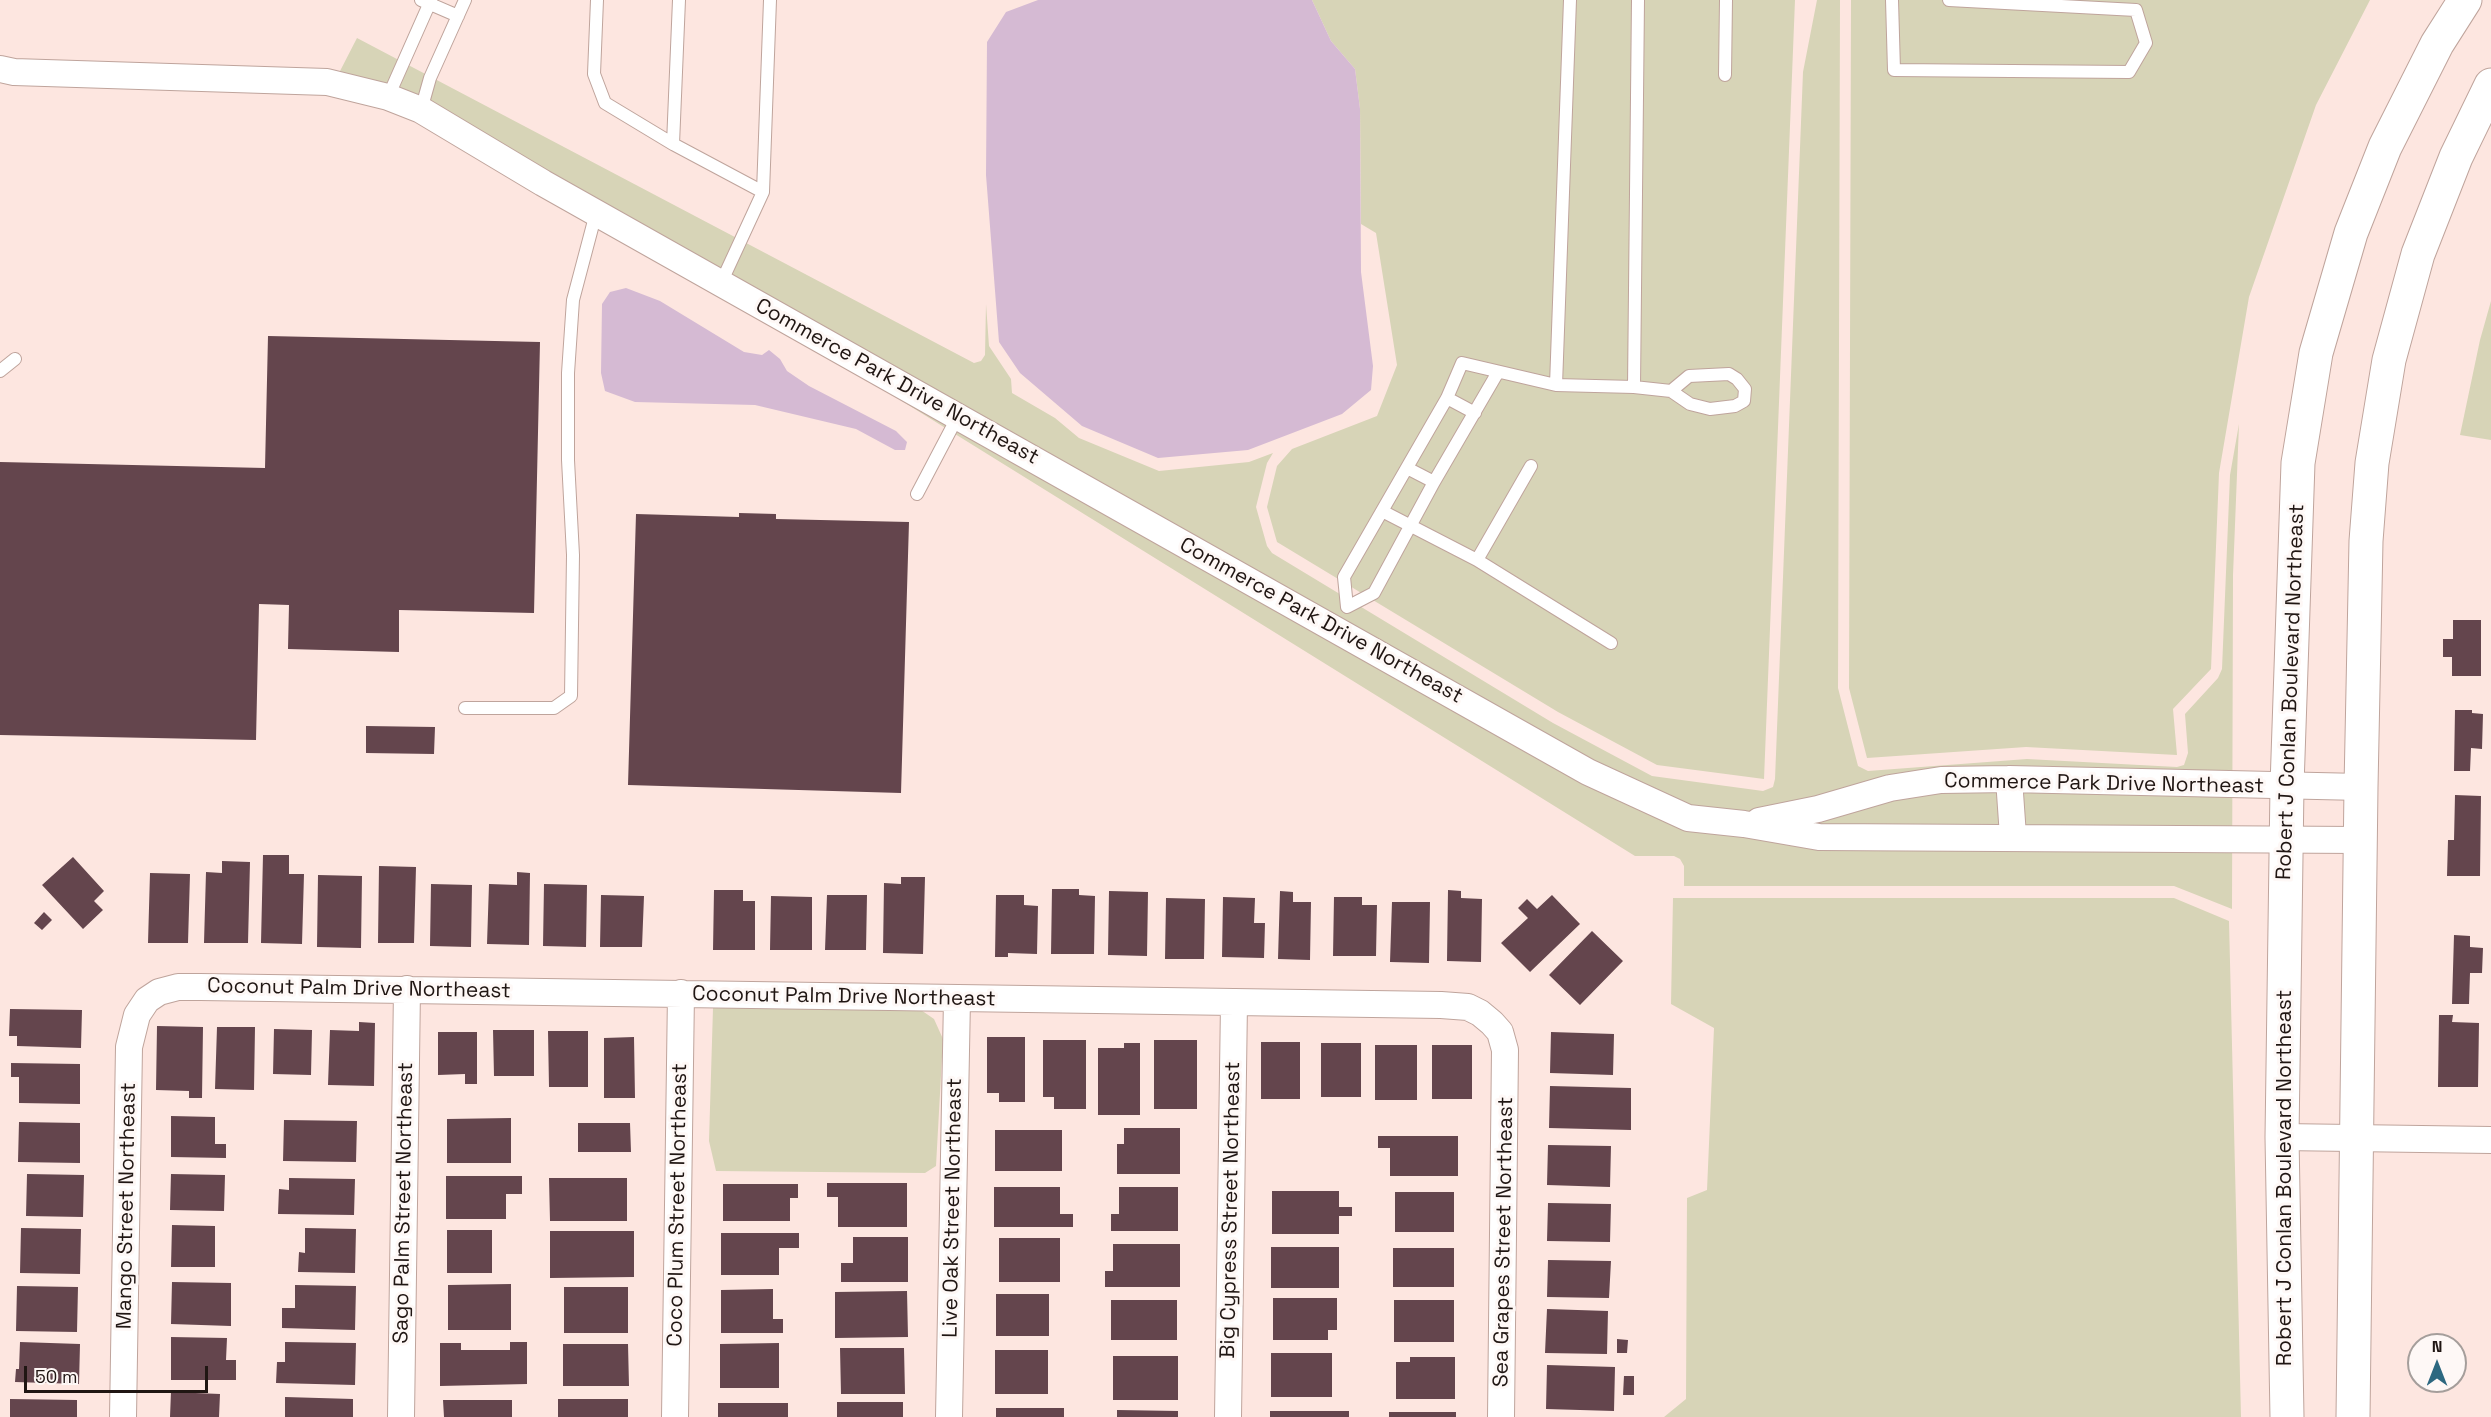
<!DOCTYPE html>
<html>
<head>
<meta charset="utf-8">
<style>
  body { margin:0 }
  #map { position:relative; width:2491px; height:1417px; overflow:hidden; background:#fde6e0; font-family:"Space Grotesk",sans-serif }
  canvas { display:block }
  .north { position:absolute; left:2407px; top:1333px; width:60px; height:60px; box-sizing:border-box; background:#fef8f6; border:2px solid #a59e9b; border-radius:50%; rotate:0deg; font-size:16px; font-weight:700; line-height:24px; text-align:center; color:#201613 }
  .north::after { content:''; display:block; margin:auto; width:21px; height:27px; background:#2d6880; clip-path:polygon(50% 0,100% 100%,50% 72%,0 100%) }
  .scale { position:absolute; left:24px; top:1366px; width:184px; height:27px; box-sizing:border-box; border:3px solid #201613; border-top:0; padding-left:8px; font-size:18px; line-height:21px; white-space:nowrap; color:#201613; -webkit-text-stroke:4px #fef8f6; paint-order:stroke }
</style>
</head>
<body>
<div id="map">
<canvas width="2491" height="1417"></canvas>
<div class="north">N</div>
<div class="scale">50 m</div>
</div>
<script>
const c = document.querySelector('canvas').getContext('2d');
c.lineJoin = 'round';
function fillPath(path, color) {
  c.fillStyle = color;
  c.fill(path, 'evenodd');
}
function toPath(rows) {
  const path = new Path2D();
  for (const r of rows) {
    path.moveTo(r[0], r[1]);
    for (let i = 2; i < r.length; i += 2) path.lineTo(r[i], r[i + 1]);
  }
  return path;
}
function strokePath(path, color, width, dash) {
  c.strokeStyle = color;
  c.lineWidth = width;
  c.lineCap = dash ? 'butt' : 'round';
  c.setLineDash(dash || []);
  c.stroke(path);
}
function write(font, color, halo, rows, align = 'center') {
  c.font = font + ' "Space Grotesk",sans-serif';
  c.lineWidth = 6;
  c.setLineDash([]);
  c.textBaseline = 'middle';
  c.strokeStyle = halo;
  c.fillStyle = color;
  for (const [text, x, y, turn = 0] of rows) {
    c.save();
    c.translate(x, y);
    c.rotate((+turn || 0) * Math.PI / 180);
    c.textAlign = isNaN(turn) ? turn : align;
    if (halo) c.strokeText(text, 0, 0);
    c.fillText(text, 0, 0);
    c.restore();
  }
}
fillPath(toPath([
  [1312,0,1795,0,1764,779,1657,765,1558,712,1277,542,1267,507,1277,466,1292,449,1377,416,1397,365,1376,233,1361,224,1360,109,1355,69,1331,41],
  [1817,0,1840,0,1838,688,1858,766,1868,771,2027,759,2177,767,2184,765,2188,753,2185,714,2218,678,2222,669,2230,475,2239,424,2233,575,2232,909,2174,886,1684,886,1684,866,1680,859,1674,856,1635,856,491,146,339,73,357,38,974,363,981,361,985,355,986,304,989,346,1011,379,1012,393,1055,418,1079,438,1159,471,1249,462,1273,453,1267,463,1256,507,1267,546,1272,553,1553,723,1652,776,1763,791,1773,787,1775,779,1803,72],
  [1851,0,2370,0,2316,105,2249,297,2219,473,2211,669,2173,709,2177,755,2026,747,1867,758,1849,688],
  [2491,301,2491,440,2460,435,2480,340],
  [1673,898,2174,898,2229,921,2241,1417,1664,1417,1686,1399,1687,1198,1707,1190,1714,1028,1671,1004],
  [728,1003,918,1008,934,1019,943,1039,936,1166,925,1173,716,1171,709,1141,713,1008]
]), '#d7d4b7');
fillPath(toPath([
  [1038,0,1312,0,1331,41,1355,69,1360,109,1361,272,1373,366,1371,390,1342,414,1248,450,1158,458,1082,426,1020,373,999,342,986,175,987,42,1006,12],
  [626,288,660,301,744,352,762,355,769,350,780,359,787,371,809,386,896,431,907,442,905,450,895,450,856,429,755,405,635,402,605,391,601,373,602,304,610,292]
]), '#d5bad3');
fillPath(toPath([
  [268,336,540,342,534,613,399,610,399,652,288,649,289,605,259,604,256,740,0,735,0,462,265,468],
  [739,513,776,514,776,519,909,522,901,793,628,785,636,514,739,517],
  [2453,620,2481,620,2481,676,2452,676,2452,657,2443,657,2443,639,2453,639],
  [2455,710,2472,710,2472,713,2483,714,2482,749,2471,748,2470,771,2454,771],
  [366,726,435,727,434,754,366,753],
  [2455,795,2481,796,2480,876,2447,876,2448,840,2454,840],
  [263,855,289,855,289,874,304,874,302,944,261,943],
  [73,857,104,891,94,901,103,910,83,929,42,885],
  [222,861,250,862,248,943,204,943,206,872,222,873],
  [379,866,416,867,414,943,378,943],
  [517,872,530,873,529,945,487,944,489,884,517,885],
  [150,873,190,874,188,943,148,943],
  [318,875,362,876,361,948,317,947],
  [901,877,925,877,923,954,883,953,884,883,901,884],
  [431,884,472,885,471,947,430,946],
  [544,884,587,885,586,947,543,946],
  [1052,889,1079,889,1079,895,1095,896,1094,954,1051,954],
  [714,890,743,890,743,901,755,901,755,950,713,950],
  [1448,890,1461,891,1461,898,1482,899,1481,962,1447,961],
  [1109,891,1148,892,1147,956,1108,955],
  [1280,891,1293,892,1293,902,1311,902,1310,960,1278,959],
  [601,895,644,896,642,947,600,947],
  [827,895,867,895,866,950,825,950],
  [996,895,1024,895,1024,905,1038,906,1037,954,1008,953,1008,957,995,957],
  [1552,895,1580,924,1530,972,1501,943,1528,918,1518,908,1527,899,1537,909],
  [771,896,812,897,812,950,770,950],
  [1223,897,1255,898,1254,923,1265,923,1264,958,1222,957],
  [1334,897,1362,897,1362,905,1377,905,1376,956,1333,956],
  [1166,898,1205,899,1204,959,1165,959],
  [1392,902,1430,902,1429,963,1390,962],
  [44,912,52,920,42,930,34,923],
  [1592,931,1623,961,1580,1005,1549,975],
  [2454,935,2470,936,2470,947,2483,948,2482,973,2470,973,2469,1004,2452,1004],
  [10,1009,82,1010,81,1048,17,1046,17,1036,9,1036],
  [2439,1015,2453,1015,2452,1022,2479,1023,2478,1087,2438,1087],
  [359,1022,375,1023,374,1086,328,1085,330,1030,359,1031],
  [157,1026,203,1027,202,1098,189,1098,189,1091,156,1090],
  [217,1027,255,1027,254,1090,215,1089],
  [274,1029,312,1030,311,1075,273,1074],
  [493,1030,534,1030,534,1076,494,1076],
  [548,1031,588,1031,588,1087,549,1087],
  [438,1032,477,1032,477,1084,465,1084,465,1074,438,1075],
  [1551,1032,1614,1034,1613,1075,1550,1073],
  [634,1037,635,1098,604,1098,604,1038],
  [987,1037,1025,1037,1025,1102,999,1102,999,1093,987,1093],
  [1043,1040,1086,1040,1086,1109,1054,1109,1054,1097,1043,1097],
  [1154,1040,1197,1040,1197,1109,1154,1109],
  [1261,1042,1300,1042,1300,1099,1261,1099],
  [1124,1043,1140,1043,1140,1115,1098,1115,1098,1048,1124,1048],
  [1321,1043,1361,1043,1361,1097,1321,1097],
  [1375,1045,1417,1045,1417,1100,1375,1100],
  [1432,1045,1472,1045,1472,1099,1432,1099],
  [11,1063,80,1064,80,1104,19,1103,19,1077,11,1077],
  [1550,1086,1631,1088,1631,1130,1549,1128],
  [171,1116,215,1117,215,1144,226,1144,226,1158,171,1157],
  [511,1118,511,1163,447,1163,447,1119],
  [284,1120,357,1121,356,1162,283,1161],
  [19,1122,80,1123,80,1163,18,1162],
  [578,1123,630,1123,631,1152,578,1152],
  [1124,1128,1180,1128,1180,1174,1117,1174,1117,1144,1124,1144],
  [995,1130,1062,1130,1062,1171,995,1171],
  [1378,1136,1458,1136,1458,1176,1390,1176,1390,1148,1378,1148],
  [1548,1145,1611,1146,1610,1187,1547,1185],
  [27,1174,84,1175,83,1217,26,1216],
  [171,1174,225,1175,224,1211,170,1210],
  [446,1176,522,1176,522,1194,506,1194,506,1219,446,1219],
  [289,1178,355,1179,354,1215,278,1214,279,1189,289,1190],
  [549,1178,627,1178,627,1221,550,1221],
  [827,1183,907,1183,907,1227,838,1227,838,1197,827,1197],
  [723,1184,798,1184,798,1198,790,1198,790,1221,723,1221],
  [994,1187,1060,1187,1060,1214,1073,1214,1073,1227,994,1227],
  [1119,1187,1178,1187,1178,1231,1111,1231,1111,1214,1119,1214],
  [1272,1191,1339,1191,1339,1207,1352,1207,1352,1216,1339,1216,1339,1234,1272,1234],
  [1395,1192,1454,1192,1454,1232,1395,1232],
  [1548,1203,1611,1204,1610,1242,1547,1241],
  [172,1225,215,1226,215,1267,171,1267],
  [21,1228,81,1229,80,1274,20,1273],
  [305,1228,356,1229,355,1273,298,1272,299,1252,305,1253],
  [447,1230,492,1230,492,1273,447,1273],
  [550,1231,634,1231,634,1277,550,1278],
  [721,1233,799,1233,799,1248,779,1248,779,1275,721,1275],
  [853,1237,908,1237,908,1282,841,1282,841,1263,853,1263],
  [999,1238,1060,1238,1060,1282,999,1282],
  [1113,1244,1180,1244,1180,1287,1105,1287,1105,1271,1113,1271],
  [1271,1247,1339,1247,1339,1288,1271,1288],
  [1393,1248,1454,1248,1454,1287,1393,1287],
  [1548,1260,1611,1261,1609,1298,1547,1297],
  [172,1282,231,1283,231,1326,171,1324],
  [511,1284,511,1330,448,1330,448,1285],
  [295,1285,356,1286,355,1330,282,1328,282,1308,295,1308],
  [17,1286,78,1287,77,1332,16,1331],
  [564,1287,628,1287,628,1333,564,1333],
  [773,1289,773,1319,783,1319,783,1333,721,1333,721,1290],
  [907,1291,908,1337,835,1338,835,1292],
  [996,1294,1049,1294,1049,1336,996,1336],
  [1273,1298,1337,1298,1337,1330,1328,1330,1328,1340,1273,1340],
  [1111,1300,1177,1300,1177,1340,1111,1340],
  [1394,1300,1454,1300,1454,1342,1394,1342],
  [1547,1309,1608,1311,1607,1354,1545,1353],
  [171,1337,227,1338,226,1360,236,1360,236,1380,171,1380],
  [1617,1339,1628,1340,1627,1353,1617,1353],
  [20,1342,80,1344,79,1384,15,1382,16,1369,19,1369],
  [285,1342,356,1343,355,1385,276,1383,277,1362,285,1362],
  [510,1342,527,1342,527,1384,440,1386,440,1343,461,1343,461,1350,510,1350],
  [779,1343,779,1388,720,1388,720,1344],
  [563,1344,628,1344,629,1386,563,1386],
  [840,1348,904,1348,905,1394,841,1394],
  [995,1350,1048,1350,1048,1394,995,1394],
  [1271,1353,1332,1353,1332,1397,1271,1397],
  [1113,1356,1178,1356,1178,1400,1113,1400],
  [1410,1357,1455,1357,1455,1399,1396,1399,1396,1362,1410,1362],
  [1547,1365,1615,1367,1614,1411,1546,1409],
  [1624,1376,1634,1376,1634,1395,1623,1395],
  [171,1392,220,1394,219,1417,170,1417],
  [285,1397,353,1399,353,1417,285,1417],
  [10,1399,77,1400,77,1417,10,1417],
  [558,1399,628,1399,628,1417,558,1417],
  [443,1400,512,1400,512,1417,444,1417],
  [837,1402,903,1402,903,1417,837,1417],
  [718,1403,788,1403,788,1417,718,1417],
  [996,1408,1064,1408,1064,1417,996,1417],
  [1117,1410,1178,1411,1178,1417,1117,1417],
  [1270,1411,1349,1411,1349,1417,1270,1417],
  [1389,1412,1456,1412,1456,1417,1389,1417]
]), '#64454d');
const service = toPath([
  [421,0,458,16],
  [597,0,594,74,605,103,673,144,679,0],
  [1892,0,1894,70,2129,72,2146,43,2136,10,1949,0],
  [1725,75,1726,0],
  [388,97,431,0],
  [421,110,430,78,465,0],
  [673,144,763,192,770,0],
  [721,283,763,192],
  [0,371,15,359],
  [1498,372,1434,482,1374,593,1347,607,1344,577,1447,398,1462,363,1556,385,1634,387,1671,391,1690,404,1710,409,1735,406,1744,401,1745,389,1737,379,1729,374,1689,376,1671,391],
  [1556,385,1570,0],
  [1634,387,1638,0],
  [1447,398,1475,413],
  [1407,468,1434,482],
  [917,494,958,416],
  [1382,511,1477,560,1531,466],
  [1477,560,1611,643],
  [465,708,554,708,571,696,573,555,568,460,568,373,573,300,596,213]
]);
const minor = toPath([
  [0,69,14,72,327,82,388,97,421,110,543,183,1588,772,1688,818,1744,824,1819,837,2360,840],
  [2009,779,2013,836],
  [1759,821,1818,809,1890,788,1941,780,2009,779,2361,787],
  [2282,1137,2491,1140],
  [123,1417,129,1047,137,1015,147,1000,159,992,178,987,200,987,1441,1005,1468,1007,1480,1013,1492,1023,1500,1032,1505,1050,1501,1417],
  [401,1417,407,989],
  [675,1417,681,993],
  [949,1417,957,999],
  [1228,1417,1234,1003]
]);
const secondary = toPath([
  [2287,1417,2282,1137,2287,786,2298,463,2316,353,2351,233,2385,147,2437,44,2465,0],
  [2353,1417,2361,787,2366,541,2372,463,2389,360,2418,254,2456,157,2491,85]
]);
strokePath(service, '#bfa49c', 14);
strokePath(minor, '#bfa49c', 28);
strokePath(secondary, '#bfa49c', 35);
strokePath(service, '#fff', 12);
strokePath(minor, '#fff', 26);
strokePath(secondary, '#fff', 33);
write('21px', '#201613', '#fef8f6', [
  ["Commerce Park Drive Northeast",897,382,29],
  ["Commerce Park Drive Northeast",1321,621,29],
  ["Robert J Conlan Boulevard Northeast",2291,692,-88],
  ["Commerce Park Drive Northeast",2104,784,1],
  ["Coconut Palm Drive Northeast",359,989,1],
  ["Coconut Palm Drive Northeast",844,997,1],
  ["Robert J Conlan Boulevard Northeast",2285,1178,-90],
  ["Sago Palm Street Northeast",404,1203,-89],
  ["Coco Plum Street Northeast",678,1205,-89],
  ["Mango Street Northeast",127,1206,-89],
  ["Live Oak Street Northeast",953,1208,-89],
  ["Big Cypress Street Northeast",1231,1210,-89],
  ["Sea Grapes Street Northeast",1504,1242,-89]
]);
</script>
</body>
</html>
